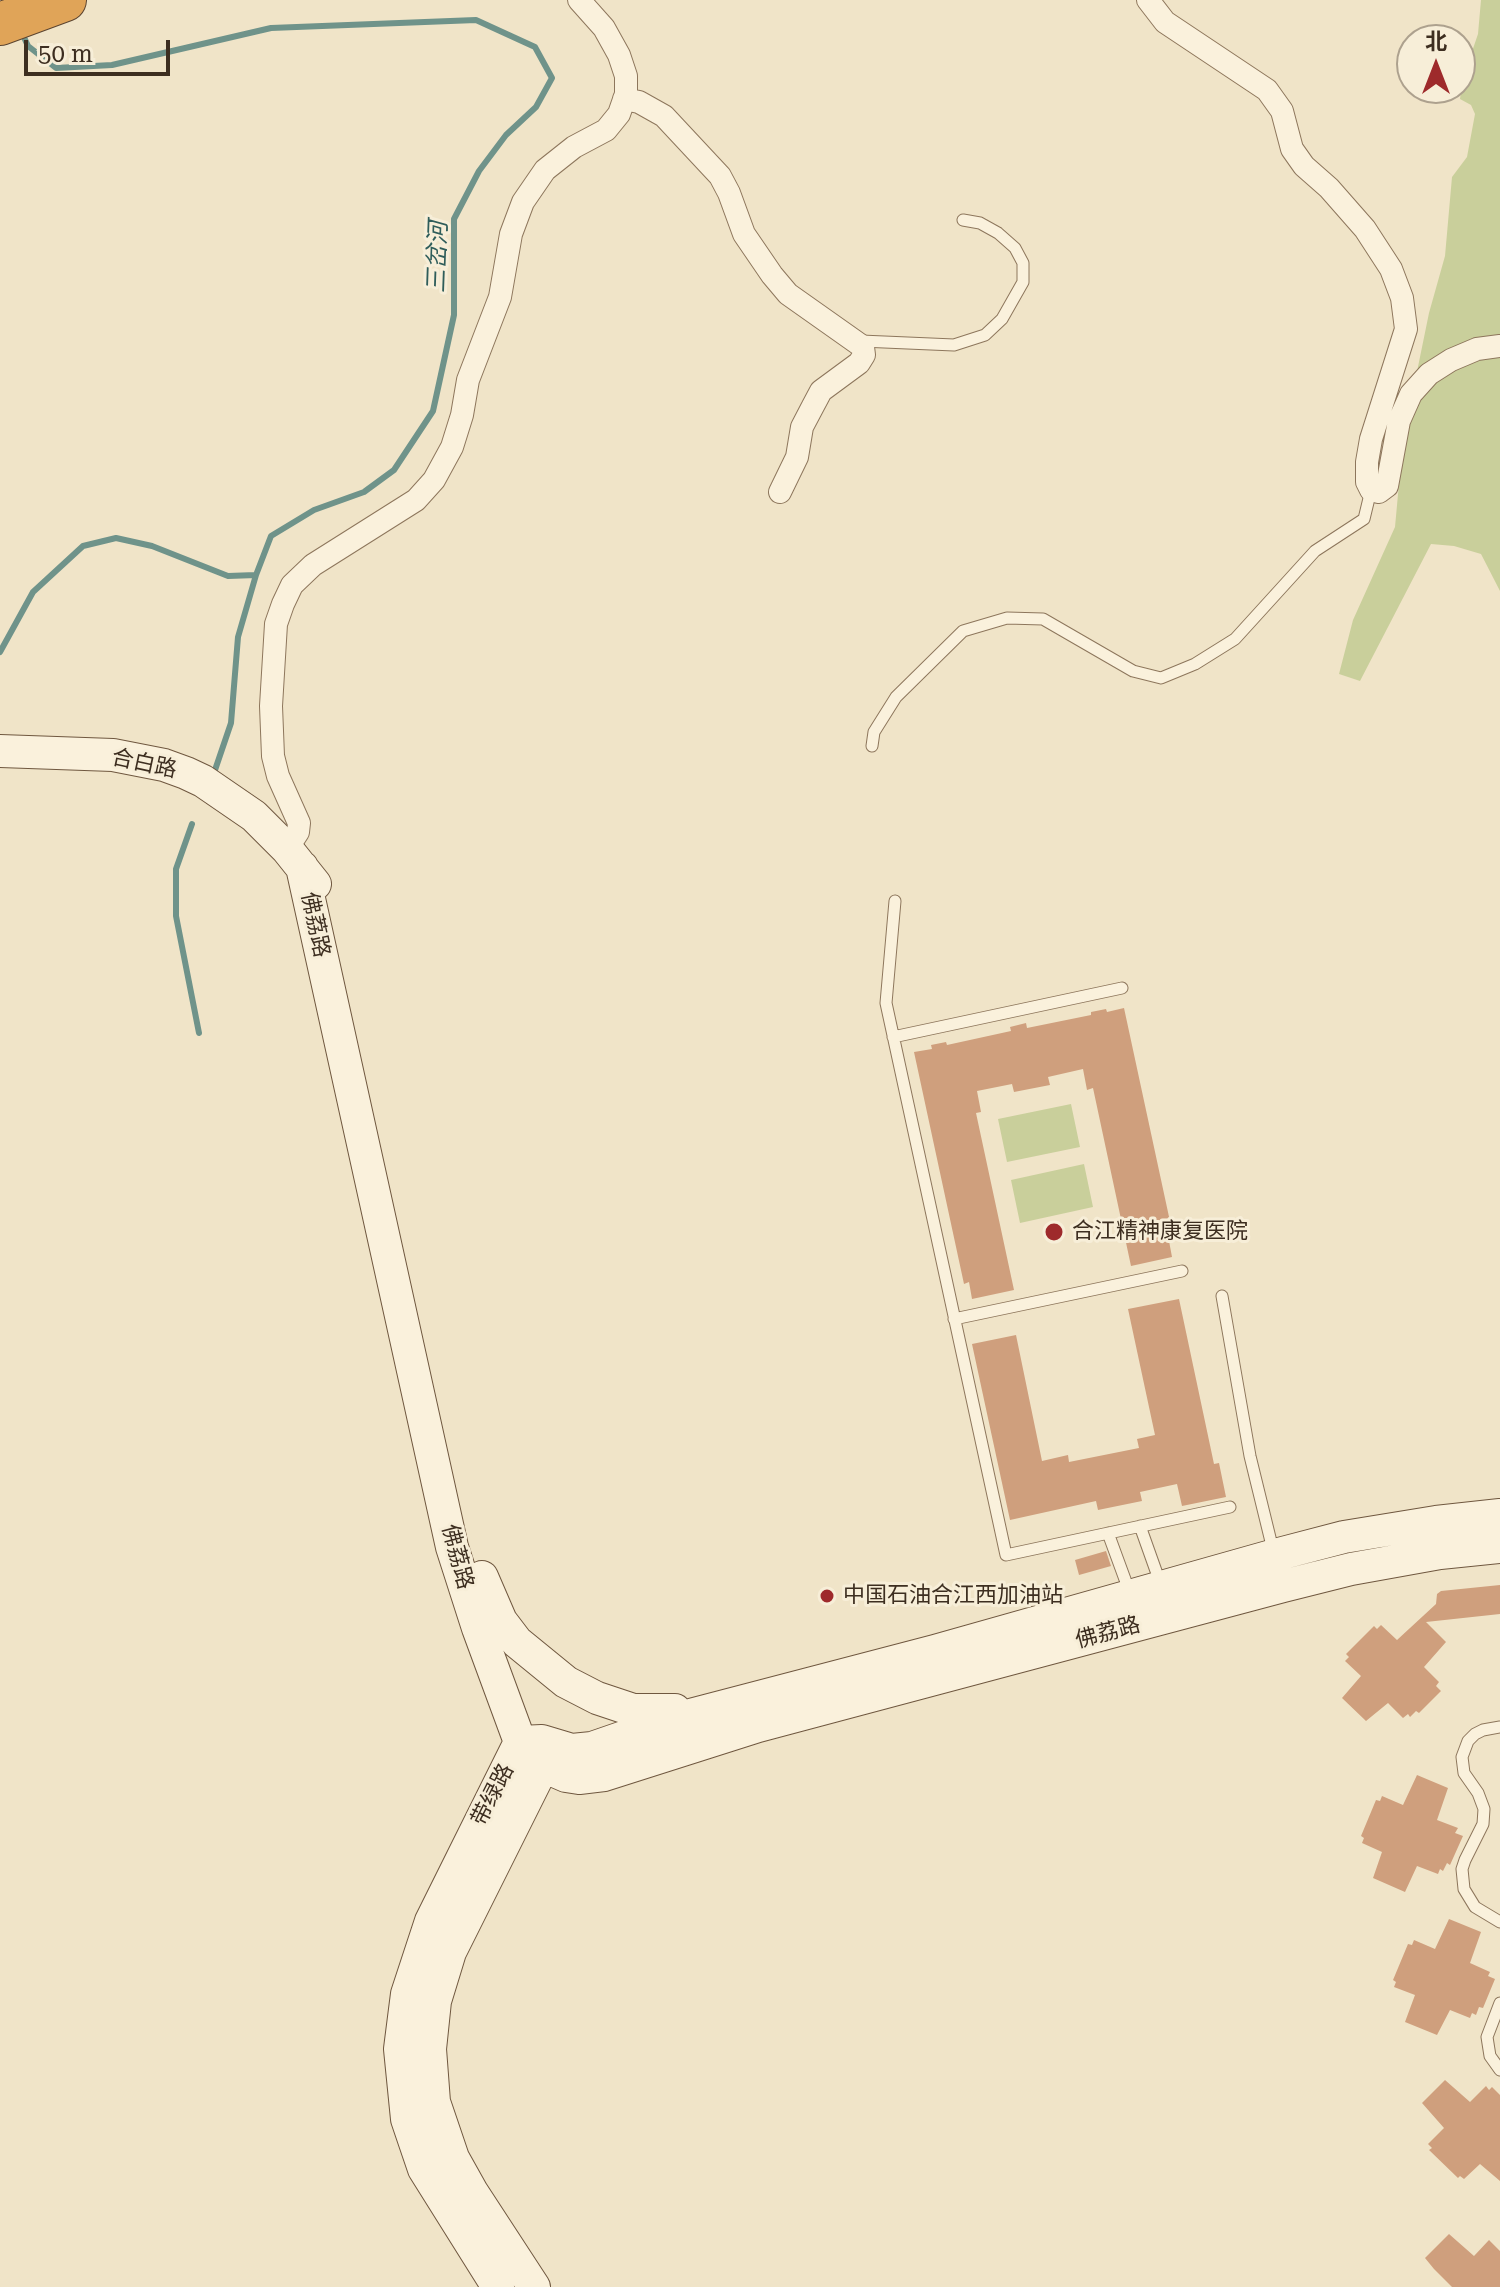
<!DOCTYPE html>
<html>
<head>
<meta charset="utf-8">
<style>
  body { margin:0 }
  #map { position:relative; width:1500px; height:2287px; overflow:hidden; background:#f0e4c8; font-family:"Roboto Serif","Noto Sans SC",serif }
  canvas { display:block }
  .north { position:absolute; left:1396px; top:24px; width:80px; height:80px; box-sizing:border-box; background:#f7eed8; border:2px solid #ada18e; border-radius:50%; rotate:0deg; font-size:22px; font-weight:700; line-height:32px; text-align:center; color:#3d2e20 }
  .north::after { content:''; display:block; margin:auto; width:28px; height:36px; background:#9e2a2b; clip-path:polygon(50% 0,100% 100%,50% 72%,0 100%) }
  .scale { position:absolute; left:24px; top:40px; width:146px; height:36px; box-sizing:border-box; border:4px solid #3d2e20; border-top:0; padding-left:10px; font-size:24px; line-height:28px; white-space:nowrap; color:#3d2e20; -webkit-text-stroke:6px #f7eed8; paint-order:stroke }
</style>
</head>
<body>
<div id="map">
<canvas width="1500" height="2287"></canvas>
<div class="north">北</div>
<div class="scale">50 m</div>
</div>
<script>
const c = document.querySelector('canvas').getContext('2d');
c.lineJoin = 'round';
function fillPath(path, color) {
  c.fillStyle = color;
  c.fill(path, 'evenodd');
}
function toPath(rows) {
  const path = new Path2D();
  for (const r of rows) {
    path.moveTo(r[0], r[1]);
    for (let i = 2; i < r.length; i += 2) path.lineTo(r[i], r[i + 1]);
  }
  return path;
}
function strokePath(path, color, width, dash) {
  c.strokeStyle = color;
  c.lineWidth = width;
  c.lineCap = dash ? 'butt' : 'round';
  c.setLineDash(dash || []);
  c.stroke(path);
}
function write(font, color, halo, rows, align = 'center') {
  c.font = font + ' "Roboto Serif","Noto Sans SC",serif';
  c.lineWidth = 6;
  c.setLineDash([]);
  c.textBaseline = 'middle';
  c.strokeStyle = halo;
  c.fillStyle = color;
  for (const [text, x, y, turn = 0] of rows) {
    c.save();
    c.translate(x, y);
    c.rotate((+turn || 0) * Math.PI / 180);
    c.textAlign = isNaN(turn) ? turn : align;
    if (halo) c.strokeText(text, 0, 0);
    c.fillText(text, 0, 0);
    c.restore();
  }
}
fillPath(toPath([
  [1481,0,1500,0,1500,591,1481,554,1454,546,1431,544,1360,681,1339,674,1353,620,1395,527,1403,440,1429,313,1445,256,1452,177,1467,157,1475,114,1471,105,1460,99,1463,78,1478,34],
  [1071,1104,1080,1147,1007,1162,998,1119],
  [1084,1164,1093,1207,1020,1223,1011,1180]
]), '#c9cf9b');
strokePath(toPath([
  [0,652,33,592,83,546,116,538,152,546,228,576,256,575,271,536,314,510,364,492,394,470,433,411,454,315,454,219,479,171,506,135,536,107,552,78,535,47,476,20,271,28,112,65,56,68,28,46,22,33],
  [214,773,231,723,238,637,256,575],
  [192,824,176,869,176,916,199,1033]
]), '#6f938a', 6);
fillPath(toPath([
  [1124,1008,1174,1240,1169,1241,1172,1257,1131,1266,1093,1088,1087,1090,1083,1069,1048,1077,1050,1085,1014,1092,1012,1084,977,1091,981,1112,976,1113,1014,1290,972,1299,969,1282,964,1284,914,1052,932,1049,931,1045,946,1042,947,1045,1011,1031,1010,1027,1026,1023,1027,1028,1091,1015,1091,1012,1106,1009,1107,1012],
  [1179,1299,1214,1464,1219,1463,1226,1497,1182,1506,1177,1484,1140,1492,1142,1501,1098,1510,1096,1501,1010,1520,972,1344,1016,1335,1042,1461,1068,1455,1069,1462,1139,1448,1137,1439,1155,1435,1128,1309],
  [1106,1551,1111,1566,1079,1575,1075,1560],
  [1500,1585,1500,1614,1426,1622,1446,1642,1424,1667,1439,1682,1436,1686,1441,1691,1419,1713,1416,1711,1410,1717,1408,1714,1403,1718,1388,1703,1366,1721,1342,1698,1361,1676,1345,1661,1349,1657,1346,1654,1374,1626,1377,1629,1381,1625,1397,1640,1436,1604,1437,1594,1441,1591],
  [1417,1775,1448,1788,1437,1820,1458,1828,1455,1833,1463,1836,1450,1865,1447,1863,1443,1871,1440,1869,1438,1874,1417,1866,1405,1892,1373,1878,1382,1852,1362,1843,1364,1838,1361,1836,1376,1800,1380,1801,1382,1796,1403,1805],
  [1449,1919,1481,1932,1470,1963,1490,1972,1488,1976,1495,1979,1483,2008,1479,2007,1476,2015,1472,2013,1470,2018,1450,2010,1437,2035,1405,2022,1415,1995,1394,1987,1396,1982,1393,1980,1408,1944,1412,1945,1414,1940,1435,1949],
  [1445,2080,1470,2102,1486,2086,1489,2090,1492,2087,1500,2095,1500,2181,1480,2164,1464,2179,1460,2176,1458,2178,1429,2150,1432,2148,1428,2144,1444,2128,1422,2103],
  [1449,2234,1474,2256,1489,2240,1500,2251,1500,2287,1452,2287,1434,2269,1425,2258]
]), '#cf9f7d');
const service = toPath([
  [861,341,954,345,985,335,1002,319,1023,282,1023,263,1015,248,998,233,980,223,963,220],
  [872,746,874,732,896,697,963,631,1007,618,1043,619,1133,671,1161,678,1195,664,1235,639,1315,551,1364,519,1371,490],
  [895,901,886,1003,1006,1555,1230,1507],
  [893,1037,1122,988],
  [1222,1296,1250,1456,1274,1554],
  [954,1319,1182,1271],
  [1140,1526,1161,1585],
  [1108,1533,1130,1593],
  [1500,1727,1483,1730,1475,1734,1468,1741,1462,1757,1464,1773,1478,1793,1484,1809,1483,1824,1465,1860,1462,1869,1464,1889,1475,1907,1500,1922],
  [1500,2003,1487,2037,1490,2056,1500,2070]
]);
const minor = toPath([
  [1148,0,1165,22,1267,90,1282,111,1292,149,1304,166,1329,188,1365,229,1391,269,1402,298,1406,329,1371,439,1367,462,1367,482,1371,490,1379,492,1387,486,1399,421,1411,394,1429,374,1451,360,1477,349,1500,346],
  [624,99,639,102,664,116,720,176,729,193,744,234,772,275,788,294,863,347,864,355,859,363,821,391,813,406,802,427,797,457,780,492],
  [287,849,298,832,299,823,278,776,273,756,271,706,276,624,283,604,292,585,313,565,416,500,434,480,452,447,462,415,468,380,500,297,511,234,523,202,545,170,574,147,606,130,619,114,626,94,626,76,619,55,604,28,579,0]
]);
const secondary = toPath([
  [0,751,113,755,164,765,186,773,203,781,254,816,287,849,315,884],
  [302,867,452,1547,478,1628,520,1742,543,1766,566,1776,579,1778,604,1775,758,1726,1283,1586,1351,1569,1440,1553,1500,1547],
  [482,1577,501,1621,517,1642,566,1682,597,1698,633,1710,675,1710],
  [498,2287,424,2169,407,2119,400,2049,407,1994,431,1921,520,1742,542,1741,572,1750,592,1748,679,1718,935,1651,1275,1555,1344,1537,1436,1522,1500,1515],
  [534,2287,472,2192,453,2158,434,2102,430,2049,435,2001,450,1952,543,1766,542,1746]
]);
const motorway = toPath([
  [0,24,65,0]
]);
strokePath(service, '#8d765c', 13);
strokePath(minor, '#8d765c', 24);
strokePath(secondary, '#6f573f', 34);
strokePath(motorway, '#5b4430', 44);
strokePath(service, '#faf1dc', 11);
strokePath(minor, '#faf1dc', 22);
strokePath(secondary, '#faf1dc', 32);
strokePath(motorway, '#e0a458', 42);
for (const [x, y, r, color] of [
  [1054,1232,10,"#9e2a2b"],
  [827,1596,8,"#9e2a2b"]
]) {
  const dot = new Path2D();
  dot.arc(x, y, r, 0, 2 * Math.PI);
  c.fillStyle = color;
  c.fill(dot);
  strokePath(dot, '#f7eed8', 3);
}
write('22px', '#3d2e20', '#f7eed8', [
  ["合白路",144,764,12],
  ["佛荔路",315,925,78],
  ["佛荔路",457,1557,75],
  ["佛荔路",1108,1633,-15],
  ["带绿路",493,1795,-63]
]);
write('22px', '#3d2e20', '#f7eed8', [
  ["合江精神康复医院",1072,1232],
  ["中国石油合江西加油站",843,1596]
], 'left');
write('italic 24px', '#2f5d5a', '#f7eed8', [
  ["三岔河",438,257,-88]
]);
</script>
</body>
</html>
